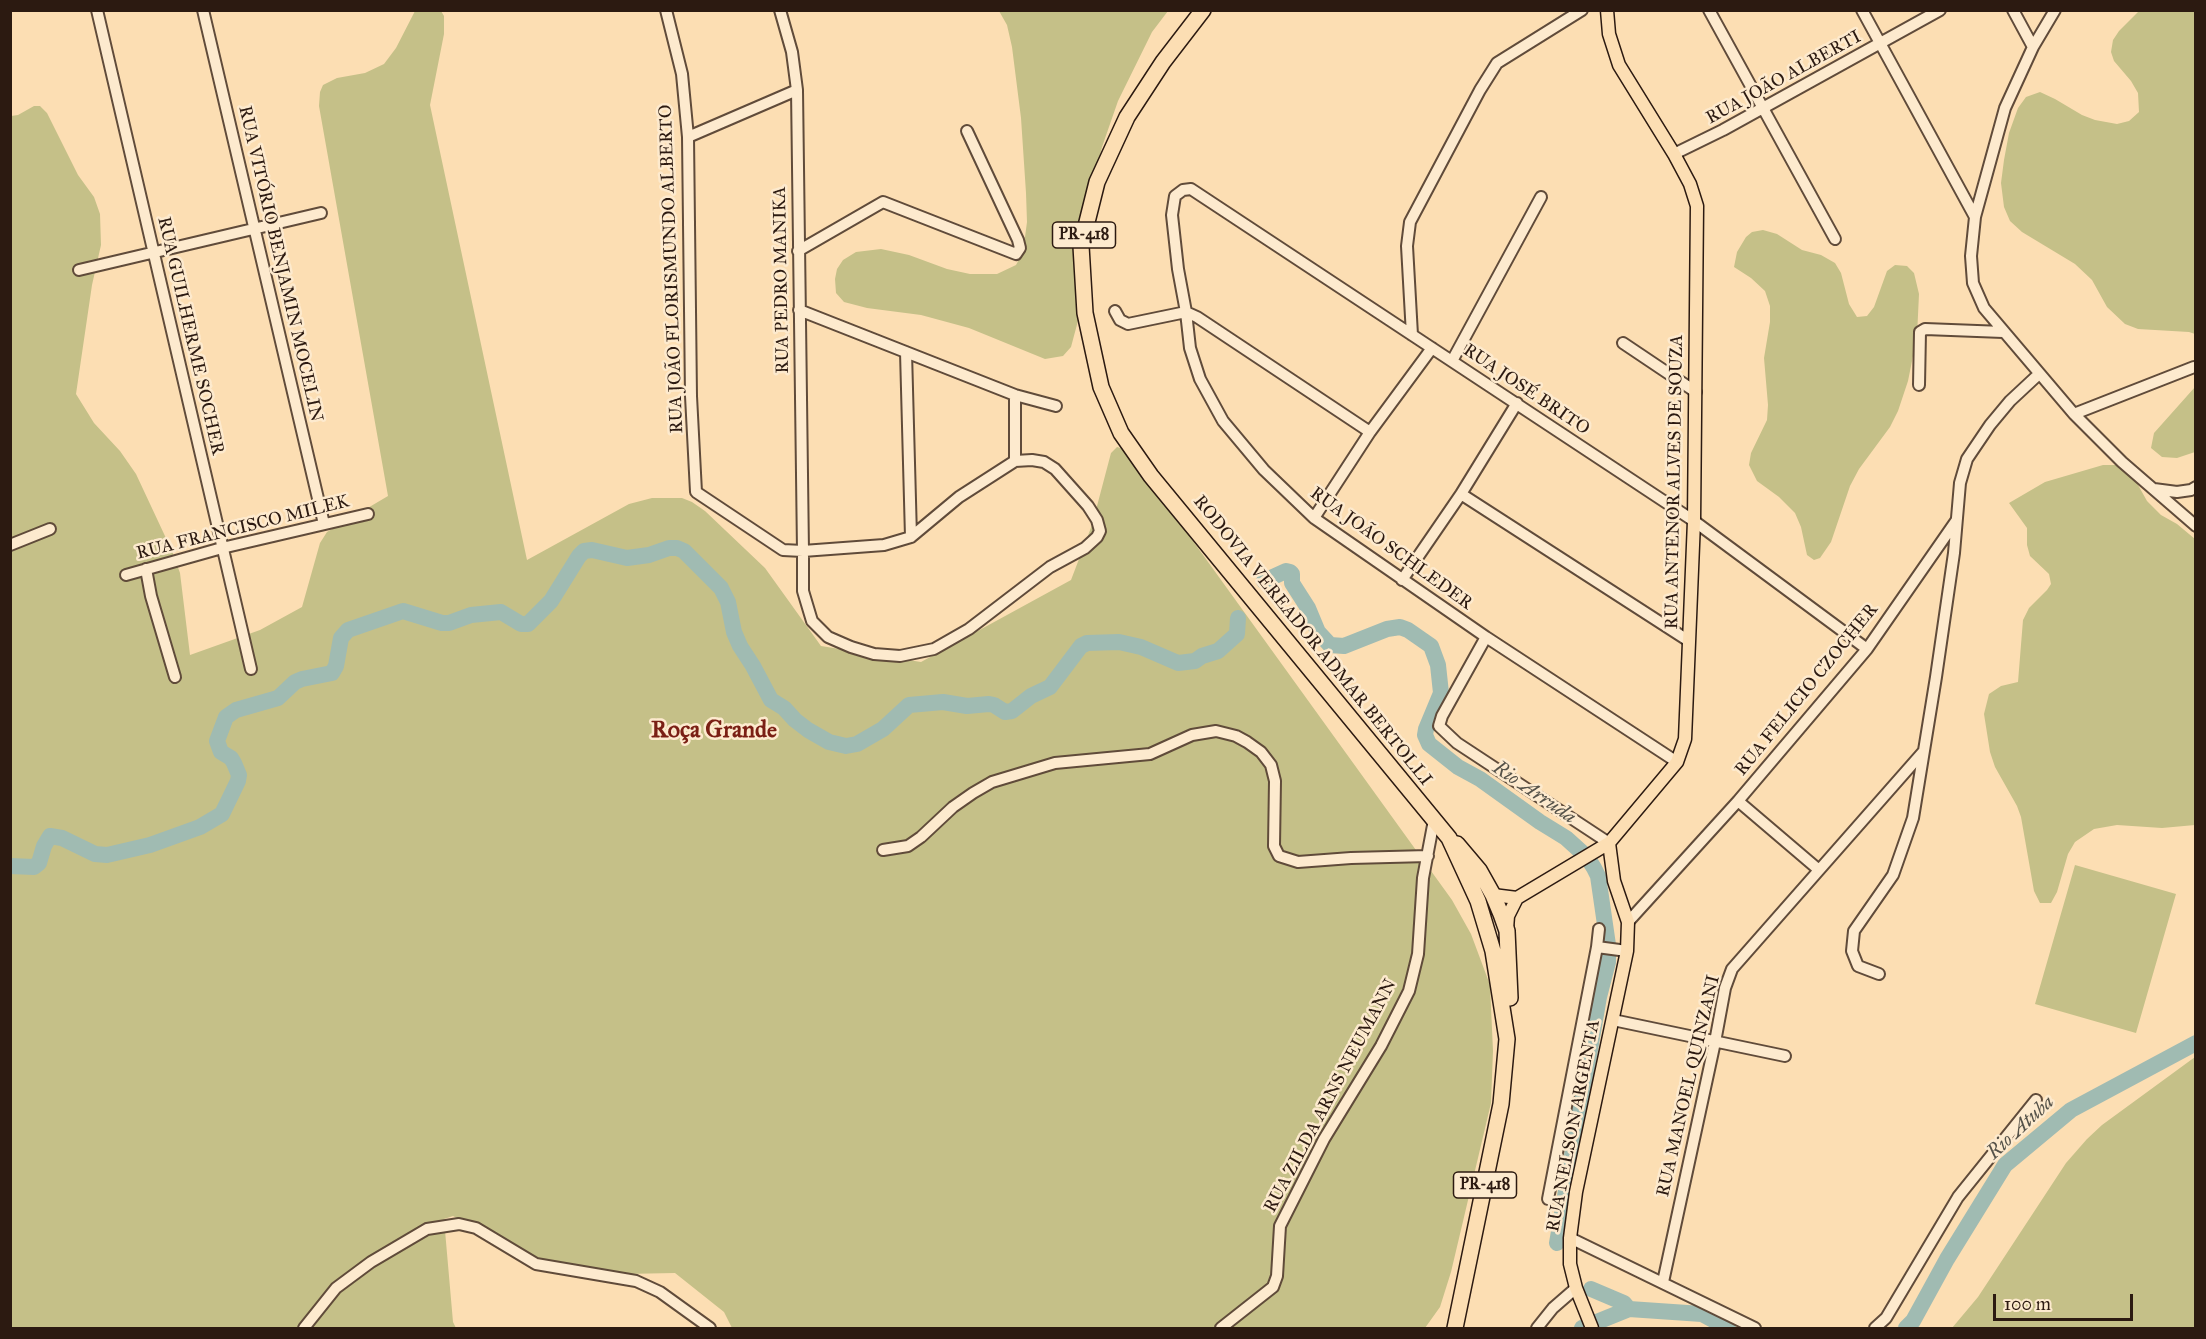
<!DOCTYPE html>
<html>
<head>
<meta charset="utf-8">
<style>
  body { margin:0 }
  #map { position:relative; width:2206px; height:1339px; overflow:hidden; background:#fcdeb3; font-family:"IM FELL Great Primer",serif }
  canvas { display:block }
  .frame { position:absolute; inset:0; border:12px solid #2c1a11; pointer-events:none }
  .scale { position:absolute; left:1993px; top:1294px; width:140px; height:27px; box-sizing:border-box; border:3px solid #2c1a11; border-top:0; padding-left:8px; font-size:18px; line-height:21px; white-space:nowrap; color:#2c1a11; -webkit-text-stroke:4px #fdeace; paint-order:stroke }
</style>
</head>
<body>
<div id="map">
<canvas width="2206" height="1339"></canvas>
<div class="frame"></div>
<div class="scale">100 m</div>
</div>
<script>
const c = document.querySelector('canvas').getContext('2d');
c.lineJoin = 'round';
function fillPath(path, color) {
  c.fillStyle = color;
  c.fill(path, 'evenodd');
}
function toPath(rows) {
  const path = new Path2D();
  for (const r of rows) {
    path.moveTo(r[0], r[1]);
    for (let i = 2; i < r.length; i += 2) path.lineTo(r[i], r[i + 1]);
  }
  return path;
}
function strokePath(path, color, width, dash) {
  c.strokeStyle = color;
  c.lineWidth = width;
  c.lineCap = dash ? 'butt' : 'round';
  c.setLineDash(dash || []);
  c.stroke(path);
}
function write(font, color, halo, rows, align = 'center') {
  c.font = font + ' "IM FELL Great Primer",serif';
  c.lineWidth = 5;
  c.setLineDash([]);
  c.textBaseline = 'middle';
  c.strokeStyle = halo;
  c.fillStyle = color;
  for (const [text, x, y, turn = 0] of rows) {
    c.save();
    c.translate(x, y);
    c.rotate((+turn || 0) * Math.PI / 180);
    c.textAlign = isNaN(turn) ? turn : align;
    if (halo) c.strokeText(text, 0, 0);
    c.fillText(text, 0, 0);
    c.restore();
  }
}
fillPath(toPath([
  [415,11,441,11,444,16,444,34,430,105,527,560,629,504,652,498,682,498,692,502,705,511,765,568,821,646,921,662,1071,580,1092,525,1111,453,1117,447,1124,449,1133,458,1452,900,1471,934,1490,985,1493,1051,1491,1103,1451,1272,1440,1307,1425,1328,732,1328,724,1312,675,1273,624,1274,605,1278,583,1279,565,1275,551,1270,526,1254,453,1216,444,1219,453,1322,456,1328,11,1328,11,116,18,115,34,106,40,106,47,113,78,175,94,197,100,214,101,245,92,285,76,394,94,423,120,451,136,474,172,551,180,573,190,655,260,630,302,607,320,543,327,532,388,496,319,106,320,92,323,85,337,78,365,73,384,64,396,48],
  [999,11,1168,11,1152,32,1118,101,1102,147,1083,223,1079,317,1071,347,1063,356,1045,359,969,328,921,315,867,308,844,302,836,293,835,279,837,269,843,260,856,252,881,249,909,255,947,269,970,274,997,274,1016,265,1023,252,1027,222,1026,193,1021,118,1012,47,1007,25],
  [2139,11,2195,11,2195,334,2189,332,2138,329,2125,324,2107,307,2092,280,2075,264,2022,232,2010,221,2004,207,2001,183,2004,160,2009,133,2018,108,2026,97,2040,92,2055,99,2082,115,2095,120,2117,124,2129,121,2139,112,2138,93,2131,81,2114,61,2111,52,2113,40,2119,31],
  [1763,230,1777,234,1802,250,1821,255,1835,263,1841,273,1849,304,1857,317,1867,316,1874,307,1887,271,1895,265,1907,266,1914,273,1919,294,1917,336,1908,381,1898,411,1890,427,1859,469,1850,486,1831,542,1820,558,1814,560,1807,555,1801,527,1795,513,1779,497,1757,481,1749,465,1751,453,1767,420,1768,405,1764,358,1770,322,1770,306,1765,291,1751,278,1734,267,1737,252,1746,237,1752,232],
  [2195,387,2195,452,2177,458,2162,457,2151,448,2154,433],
  [2103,465,2116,465,2124,468,2133,476,2147,501,2161,515,2177,524,2195,539,2195,825,2162,828,2117,825,2094,829,2075,842,2068,854,2057,892,2051,903,2040,903,2034,891,2021,817,2017,806,1995,767,1990,752,1984,714,1989,694,2001,686,2018,682,2023,620,2029,608,2047,590,2051,584,2049,574,2030,556,2027,545,2027,528,2009,503,2045,482],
  [2075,865,2176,894,2136,1033,2035,1004],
  [2195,1057,2195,1328,1952,1328,1978,1297,2066,1163,2087,1139,2102,1125]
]), '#c5c088');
strokePath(toPath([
  [1264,581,1286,571,1290,572,1292,574,1292,583,1308,608,1318,632,1330,645,1344,646,1387,629,1400,627,1408,630,1431,646,1438,665,1441,693,1426,729,1425,735,1429,744,1458,767,1480,779,1540,822,1566,838,1587,857,1594,868,1598,876,1608,945,1608,962,1599,997,1557,1243],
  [10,866,34,867,39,863,44,846,50,836,62,838,95,854,107,855,150,845,200,827,222,814,238,781,239,775,234,763,231,758,221,752,217,741,226,717,236,710,278,698,295,682,302,679,332,673,336,666,341,638,348,630,403,611,442,623,449,623,471,615,501,612,521,624,528,624,551,601,579,556,584,551,592,550,627,558,649,555,669,548,677,548,684,551,721,588,728,602,734,632,740,646,753,666,771,700,784,708,795,720,808,730,829,742,846,746,857,744,883,729,909,705,943,702,967,706,989,704,994,705,1005,712,1012,711,1031,696,1050,687,1081,646,1087,643,1119,642,1141,647,1178,663,1195,661,1202,656,1218,651,1237,634,1238,618],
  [1591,1289,1624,1303,1629,1309],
  [1582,1328,1629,1309,1702,1314,1728,1328],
  [1906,1328,1913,1321,1947,1259,2005,1165,2071,1110,2196,1043]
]), '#a0bbb2', 16);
const minor = toPath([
  [97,10,251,669],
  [203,10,324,524],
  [666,10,682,74,688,137,691,396,696,492,783,550,803,551,803,591,812,621,828,637,851,647,874,654,900,656,934,649,969,629,1050,567,1085,548,1097,537,1100,531,1097,520,1088,506,1055,469,1044,462,1032,460,1015,461,1015,395],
  [780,10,792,52,797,90,803,551,884,545,911,537,959,497,1015,461],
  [1709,10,1835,239],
  [1862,10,1975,217],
  [2013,10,2033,47],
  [2055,10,2033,47,2005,108,1975,217,1971,256,1973,283,1984,308,2074,414,2122,462,2196,526],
  [688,137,797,90],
  [1674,154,1723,130,1940,10],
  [798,251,883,202,1016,254,1020,248,1018,240,967,131],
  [79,270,321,213],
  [799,310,1015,395,1056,406],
  [1115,311,1120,320,1128,324,1186,312,1197,317,1370,432],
  [1412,335,1407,246,1410,222,1480,90,1497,63,1582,10],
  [1623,343,1696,392],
  [906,352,911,537],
  [1452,361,1541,197],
  [1919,385,1920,332,1925,329,2003,332],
  [2074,414,2194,367],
  [2154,489,2177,492,2191,490,2196,487],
  [1461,494,1689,641],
  [1314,518,1370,432,1432,348],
  [10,545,50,529],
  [146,569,151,596,175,677],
  [126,575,222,548,368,514],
  [1402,580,1461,494,1517,403],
  [1486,637,1442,716,1439,726,1457,743,1609,843],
  [1677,762,1486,637,1314,518,1264,470,1223,421,1200,379,1190,348,1186,312,1178,269,1172,215,1175,196,1183,190,1191,189,1694,521,1867,649],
  [1738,801,1819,870],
  [883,850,908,846,921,837,953,807,973,793,992,782,1055,763,1150,754,1192,735,1216,731,1236,736,1247,742,1261,752,1271,765,1275,781,1274,846,1279,856,1298,862,1351,858,1428,856],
  [1628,922,1738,801,1867,649,1956,521],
  [1599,929,1597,947,1627,951],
  [1879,974,1858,966,1852,951,1854,931,1893,875,1913,818,1936,677,1954,553,1960,483,1967,459,1990,425,2010,401,2039,374],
  [1613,1020,1785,1056],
  [1548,1199,1597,947],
  [1570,1238,1755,1328],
  [1663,1282,1715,1042,1725,988,1732,969,1923,752],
  [304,1328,336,1288,371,1262,427,1229,459,1224,476,1228,536,1264,636,1281,660,1292,710,1328],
  [1221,1328,1273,1287,1277,1276,1280,1226,1324,1139,1381,1046,1409,991,1418,954,1423,878,1434,820],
  [1537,1328,1553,1308,1576,1288],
  [1875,1328,1886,1318,1958,1197,2036,1100]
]);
const major = toPath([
  [1493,895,1517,898],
  [1507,929,1508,916,1517,898,1609,843,1677,762,1685,739,1694,521,1697,206,1690,184,1674,154,1619,65,1609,34,1607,10],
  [1592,1328,1576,1288,1570,1264,1570,1238,1576,1192,1627,951,1628,922,1614,881,1609,843]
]);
const highway = toPath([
  [1203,10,1163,62,1127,117,1097,182,1081,246,1085,313,1101,387,1121,433,1151,476,1449,838,1478,901,1493,951,1507,1039,1501,1104,1455,1328],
  [1457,844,1479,870,1493,895,1501,914,1507,931,1510,998]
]);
strokePath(minor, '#604b3a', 14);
strokePath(major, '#2c1a11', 15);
strokePath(highway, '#2c1a11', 18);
strokePath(minor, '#fdeace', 10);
strokePath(major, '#fcdeb3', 12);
strokePath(highway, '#fcdeb3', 15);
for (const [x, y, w] of [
  [1084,235,63],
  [1485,1185,63]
]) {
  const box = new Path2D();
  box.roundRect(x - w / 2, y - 13, w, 26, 4.5);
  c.fillStyle = '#fdeace';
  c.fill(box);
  strokePath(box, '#2c1a11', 1.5);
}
write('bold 16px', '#2c1a11', null, [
  ["PR-418",1084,235],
  ["PR-418",1485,1185]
]);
write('18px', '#2c1a11', '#fdeace', [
  ["RUA JOÃO ALBERTI",1784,78,-29],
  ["RUA VITÓRIO BENJAMIN MOCELIN",280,264,77],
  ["RUA JOÃO FLORISMUNDO ALBERTO",672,269,-92],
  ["RUA PEDRO MANIKA",782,280,-91],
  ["RUA GUILHERME SOCHER",190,336,77],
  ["RUA JOSÉ BRITO",1526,390,34],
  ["RUA ANTENOR ALVES DE SOUZA",1675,482,-89],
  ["RUA FRANCISCO MILEK",243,528,-14],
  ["RUA JOÃO SCHLEDER",1391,549,36],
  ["RODOVIA VEREADOR ADMAR BERTOLLI",1312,641,51],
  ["RUA FELICIO CZOCHER",1807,690,-51],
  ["RUA MANOEL QUINZANI",1689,1086,-77],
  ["RUA ZILDA ARNS NEUMANN",1331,1096,-62],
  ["RUA NELSON ARGENTA",1574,1126,-79]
]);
write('italic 20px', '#555249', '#fdeace', [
  ["Rio Arruda",1534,793,34],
  ["Rio Atuba",2021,1128,-43]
]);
write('bold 24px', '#7a1f14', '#fdeace', [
  ["Roça Grande",714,731]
]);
</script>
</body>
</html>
